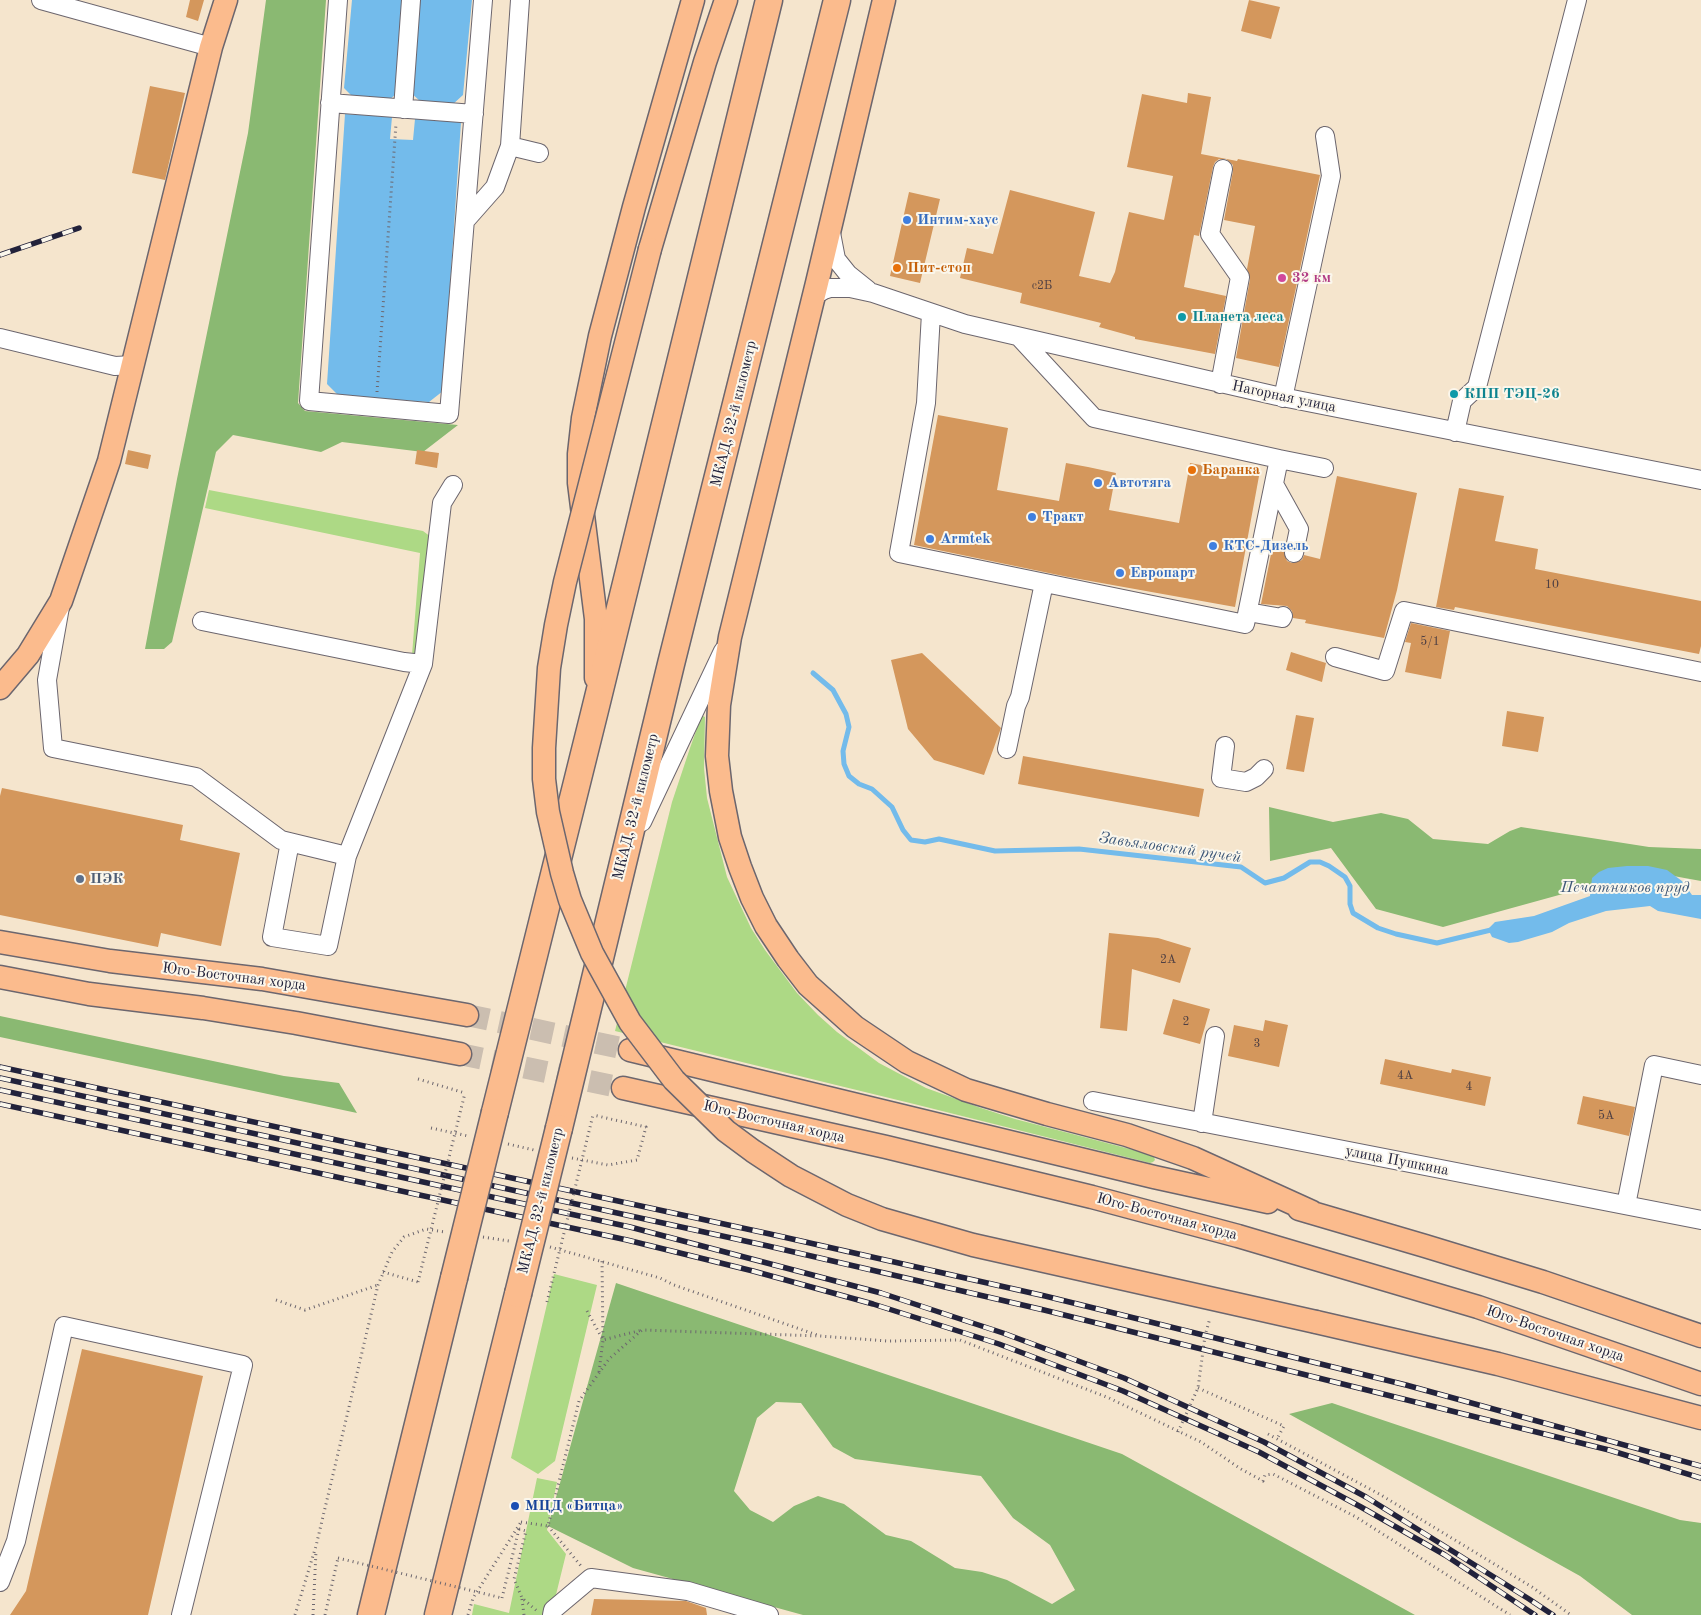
<!DOCTYPE html>
<html>
<head>
<meta charset="utf-8">
<style>
  body { margin:0 }
  canvas { display:block; background:#f5e5cd }
</style>
</head>
<body>
<canvas width="1701" height="1615"></canvas>
<script>
const c = document.querySelector('canvas').getContext('2d');
c.lineJoin = 'round';
function fillPath(path, color) {
  c.fillStyle = color;
  c.fill(path, 'evenodd');
}
function toPath(rows) {
  const path = new Path2D();
  for (const r of rows) {
    path.moveTo(r[0], r[1]);
    for (let i = 2; i < r.length; i += 2) path.lineTo(r[i], r[i + 1]);
  }
  return path;
}
function strokePath(path, color, width, dash) {
  c.strokeStyle = color;
  c.lineWidth = width;
  c.lineCap = dash ? 'butt' : 'round';
  c.setLineDash(dash || []);
  c.stroke(path);
}
function write(font, color, halo, rows, align = 'center') {
  c.font = font + ' "Old Standard TT",serif';
  c.lineWidth = 4;
  c.setLineDash([]);
  c.textBaseline = 'middle';
  c.strokeStyle = halo;
  c.fillStyle = color;
  for (const [text, x, y, turn = 0] of rows) {
    c.save();
    c.translate(x, y);
    c.rotate((+turn || 0) * Math.PI / 180);
    c.textAlign = isNaN(turn) ? turn : align;
    if (halo) c.strokeText(text, 0, 0);
    c.fillText(text, 0, 0);
    c.restore();
  }
}
fillPath(toPath([
  [209,490,423,531,431,537,421,655,412,655,420,553,205,508],
  [703,716,705,717,704,768,707,798,727,877,751,928,765,950,797,993,818,1015,837,1032,879,1063,926,1088,981,1108,1015,1119,1145,1153,1154,1157,1155,1160,1153,1162,1150,1163,914,1104,615,1031,672,802,690,748,701,717],
  [554,1274,597,1285,555,1461,538,1474,511,1458],
  [537,1478,557,1482,547,1530,566,1554,551,1615,472,1615,474,1604,509,1613]
]), '#add985');
fillPath(toPath([
  [266,0,326,0,298,403,305,411,458,425,423,452,342,442,321,452,233,435,216,452,172,642,164,649,145,649,177,479,248,133],
  [1269,807,1333,822,1381,813,1408,819,1433,839,1488,844,1510,831,1521,827,1649,847,1701,849,1701,881,1646,871,1443,927,1376,909,1331,848,1270,861],
  [0,1016,284,1076,339,1083,357,1113,0,1037],
  [616,1283,1122,1454,1415,1615,803,1615,633,1568,548,1526],
  [776,1402,801,1403,833,1447,855,1459,981,1476,1013,1518,1050,1545,1075,1590,1052,1604,1007,1580,982,1572,955,1568,911,1541,886,1535,844,1504,818,1496,794,1506,773,1522,750,1510,734,1491,757,1418],
  [1332,1403,1680,1520,1701,1523,1701,1615,1632,1615,1580,1576,1289,1414]
]), '#8ab972');
fillPath(toPath([
  [352,0,406,0,398,92,386,103,356,100,344,88],
  [416,0,472,0,463,95,452,105,421,102,408,90],
  [345,114,392,117,390,139,413,140,415,119,461,122,443,391,429,402,339,396,327,384],
  [1627,866,1648,866,1667,870,1682,881,1692,895,1701,895,1701,919,1658,911,1650,906,1606,911,1569,923,1552,932,1518,942,1509,943,1492,937,1488,929,1495,922,1534,916,1590,896,1592,878,1599,872,1608,868]
]), '#73bbeb');
strokePath(toPath([
  [813,673,833,690,846,714,849,727,843,751,844,764,849,776,859,784,872,789,892,807,903,830,911,840,925,842,939,839,995,851,1079,849,1241,867,1265,883,1284,878,1310,862,1320,862,1329,866,1345,877,1350,886,1350,904,1353,913,1378,928,1396,934,1437,943,1495,929]
]), '#73bbeb', 5);
fillPath(toPath([
  [190,0,204,0,198,21,186,17],
  [1249,0,1280,7,1271,39,1241,31],
  [150,86,185,93,165,180,132,173],
  [1188,93,1211,97,1201,154,1237,161,1238,159,1320,175,1279,367,1236,358,1250,279,1247,269,1255,226,1224,220,1233,171,1233,165,1226,159,1219,159,1215,162,1213,167,1199,236,1194,235,1184,287,1226,296,1215,354,1135,339,1135,337,1099,327,1101,323,1020,303,1022,293,960,278,967,248,993,254,1010,190,1095,212,1079,276,1110,283,1115,272,1129,212,1164,220,1173,176,1127,167,1142,94,1187,103],
  [909,192,940,199,920,283,890,276],
  [938,415,1008,428,997,490,1059,501,1066,463,1088,467,1116,473,1109,510,1179,523,1190,463,1259,476,1235,607,1068,577,914,545],
  [128,450,151,455,148,469,125,464],
  [417,450,439,453,437,468,415,464],
  [1337,476,1417,493,1397,590,1384,638,1305,623,1306,620,1293,618,1292,611,1287,606,1261,604,1272,549,1284,551,1287,561,1292,563,1302,560,1304,555,1320,559],
  [1459,488,1504,496,1495,541,1538,549,1535,569,1701,601,1701,646,1699,654,1455,607,1454,610,1436,607],
  [1411,623,1450,631,1441,679,1405,672,1411,643,1405,642],
  [1291,652,1326,663,1322,682,1286,670],
  [922,653,1001,728,984,775,934,760,908,729,891,660],
  [1507,711,1544,717,1538,752,1502,746],
  [1296,715,1314,718,1304,772,1286,769],
  [1023,756,1204,789,1199,817,1018,784],
  [2,788,183,825,180,840,240,853,221,946,161,933,158,947,0,915,0,796],
  [1109,933,1158,938,1191,948,1180,983,1132,969,1127,1031,1100,1028],
  [1173,999,1210,1009,1200,1044,1163,1034],
  [1265,1020,1288,1025,1279,1067,1228,1056,1234,1025,1263,1031],
  [1385,1059,1451,1073,1452,1069,1491,1077,1485,1106,1380,1084],
  [1583,1096,1635,1107,1629,1136,1577,1124],
  [82,1349,203,1376,148,1615,10,1615,26,1591],
  [594,1599,686,1601,706,1608,707,1615,591,1615]
]), '#d4975c');
strokePath(toPath([
  [467,1015,630,1050],
  [460,1054,623,1088]
]), '#cbbeb0', 22, [22, 11]);
const minor = toPath([
  [41,0,211,47],
  [338,0,309,401,449,414,483,0],
  [330,103,474,114],
  [403,109,411,0],
  [510,146,539,153],
  [465,221,495,187,510,146,520,0],
  [831,233,836,259,848,274,868,290],
  [812,304,817,294,824,290,830,288,850,288,873,293,965,324,1277,396,1701,480],
  [931,313,926,403,899,553,1245,624,1279,459,1094,418,1020,338],
  [0,338,115,366,133,365],
  [1220,384,1240,277,1210,234,1223,169],
  [1283,398,1331,176,1325,136],
  [1455,432,1462,401,1477,387,1577,0],
  [1279,459,1324,468],
  [1274,484,1299,529,1294,553],
  [60,607,47,680,53,748,196,777,281,840,347,856],
  [1248,612,1282,618,1283,616],
  [202,621,404,662,423,664],
  [1335,657,1385,671,1404,611,1701,672],
  [1225,746,1221,778,1246,782,1256,777,1264,769],
  [1007,749,1016,706,1020,697,1044,583],
  [642,822,723,651],
  [290,842,272,937,328,946,347,856,423,664,442,503,453,485],
  [1093,1101,1701,1220],
  [1202,1123,1215,1036],
  [1626,1205,1654,1065,1701,1075],
  [0,1582,16,1541,64,1326,243,1365,181,1615],
  [552,1615,553,1610,591,1578,688,1591,769,1615]
]);
const major = toPath([
  [884,0,817,283,730,637,719,705,717,756,721,791,730,837,740,867,752,898,766,926,788,959,808,985,855,1027,907,1062,966,1090,1047,1114,1127,1135,1193,1158,1312,1212],
  [650,249,705,62,726,0],
  [596,678,596,619,579,483,579,454,583,418,600,336,634,207,693,0],
  [0,688,28,655,61,601,109,461,211,47,226,0],
  [0,942,110,961,262,979,467,1015],
  [0,977,89,994,203,1008,296,1023,460,1054],
  [630,1050,1154,1177,1268,1202],
  [623,1088,886,1147,1092,1197,1238,1236,1478,1307,1701,1384],
  [1299,1209,1425,1246,1543,1282,1701,1336],
  [1316,1322,1498,1364,1701,1418]
]);
const highway = toPath([
  [495,1112,594,714,769,0],
  [559,1128,671,664,837,0],
  [371,1615,454,1278],
  [438,1615,518,1294]
]);
strokePath(minor, '#6c666e', 20);
strokePath(major, '#6c666e', 25);
strokePath(highway, '#6c666e', 29);
strokePath(toPath([
  [377,392,396,124],
  [418,1079,465,1093],
  [431,1128,468,1136],
  [508,1144,534,1150],
  [572,1158,608,1165,637,1160,646,1127,593,1115],
  [483,1237,509,1241],
  [550,1247,660,1278,674,1285,817,1335],
  [383,1272,418,1282],
  [276,1300,305,1310,378,1285],
  [587,1311,603,1340,642,1330],
  [599,1372,603,1340,602,1261],
  [1198,1388,1284,1426,1277,1439],
  [1178,1432,1198,1388,1205,1336,1210,1318],
  [1268,1434,1381,1495,1532,1587,1571,1615],
  [521,1522,548,1526,579,1401,609,1359,642,1330,820,1336,887,1341,960,1340,1109,1398,1201,1442,1241,1469,1263,1481,1265,1475,1273,1474,1356,1517,1510,1615],
  [548,1526,581,1566],
  [519,1529,526,1531,514,1579,522,1598,537,1611],
  [502,1598,519,1529],
  [522,1599,524,1615],
  [295,1615,316,1546,378,1285,392,1252,404,1237,426,1229,445,1232],
  [313,1615,316,1551],
  [325,1615,338,1558],
  [468,1615,473,1598,521,1522]
]), '#6c666e', 3, [1, 4]);
strokePath(minor, '#fff', 18);
strokePath(major, '#fbbb8d', 22);
strokePath(highway, '#fbbb8d', 26);
const rail = toPath([
  [0,255,79,228],
  [0,1067,770,1234,1045,1296,1406,1385,1701,1466],
  [0,1078,768,1246,1044,1310,1609,1450,1701,1478],
  [0,1090,630,1227,881,1293,1003,1333,1124,1378,1264,1442,1366,1497,1529,1599,1553,1615],
  [0,1104,627,1240,753,1271,873,1304,999,1344,1123,1391,1259,1452,1361,1507,1445,1555,1535,1615]
]);
strokePath(rail, '#22223b', 5.5);
strokePath(rail, '#fbf7ec', 4, [11]);
const majorBridge = toPath([
  [650,249,565,582,556,625,549,668,544,748,544,779,548,812,562,873,570,900,592,953,630,1022,674,1080,726,1131,753,1151,791,1176,847,1205,882,1219,973,1245,1316,1322]
]);
const highwayBridge = toPath([
  [454,1278,495,1112],
  [518,1294,559,1128]
]);
strokePath(majorBridge, '#6c666e', 25, []);
strokePath(highwayBridge, '#6c666e', 29, []);
strokePath(toPath([
  [418,1282,465,1093],
  [547,1302,593,1115],
  [338,1558,502,1598]
]), '#6c666e', 3, [1, 4]);
strokePath(majorBridge, '#fbbb8d', 22);
strokePath(highwayBridge, '#fbbb8d', 26);
for (const [x, y, r, color] of [
  [907,220,5,"#3f7fe0"],
  [897,268,5,"#e8710a"],
  [1282,278,5,"#d1479c"],
  [1182,317,5,"#0f9aa8"],
  [1454,394,5,"#0f9aa8"],
  [1192,470,5,"#e8710a"],
  [1098,483,5,"#3f7fe0"],
  [1032,517,5,"#3f7fe0"],
  [930,539,5,"#3f7fe0"],
  [1213,546,5,"#3f7fe0"],
  [1120,573,5,"#3f7fe0"],
  [80,879,5,"#5c6f8a"],
  [515,1506,5,"#1a4fb4"]
]) {
  const dot = new Path2D();
  dot.arc(x, y, r, 0, 2 * Math.PI);
  c.fillStyle = color;
  c.fill(dot);
  strokePath(dot, '#fbf7ec', 2);
}
write('12px', '#4e3f43', null, [
  ["с2Б",1042,286],
  ["10",1552,585],
  ["5/1",1430,642],
  ["2А",1168,960],
  ["2",1186,1022],
  ["3",1257,1044],
  ["4А",1405,1076],
  ["4",1469,1087],
  ["5А",1606,1116]
]);
write('bold 15px', '#366cbe', '#fbf7ec', [
  ["Интим-хаус",917,220],
  ["Автотяга",1108,483],
  ["Тракт",1042,517],
  ["Armtek",940,539],
  ["КТС-Дизель",1223,546],
  ["Европарт",1130,573]
], 'left');
write('bold 15px', '#c56008', '#fbf7ec', [
  ["Пит-стоп",907,268],
  ["Баранка",1202,470]
], 'left');
write('bold 15px', '#b23c85', '#fbf7ec', [
  ["32 км",1292,278]
], 'left');
write('bold 15px', '#0d838f', '#fbf7ec', [
  ["Планета леса",1192,317],
  ["КПП ТЭЦ-26",1464,394]
], 'left');
write('15px', '#22223b', '#fbf7ec', [
  ["Нагорная улица",1284,397,12],
  ["МКАД, 32-й километр",734,414,-76],
  ["МКАД, 32-й километр",636,807,-76],
  ["Юго-Восточная хорда",234,977,7],
  ["Юго-Восточная хорда",774,1122,13],
  ["улица Пушкина",1397,1161,11],
  ["МКАД, 32-й километр",541,1201,-76],
  ["Юго-Восточная хорда",1167,1217,15],
  ["Юго-Восточная хорда",1555,1334,19]
]);
write('bold 15px', '#4e5e75', '#fbf7ec', [
  ["ПЭК",90,879]
], 'left');
write('bold 15px', '#164399', '#fbf7ec', [
  ["МЦД «Битца»",525,1506]
], 'left');
write('italic 16px', '#3e5879', '#fbf7ec', [
  ["Завьяловский ручей",1170,848,8],
  ["Печатников пруд",1625,888]
]);
</script>
</body>
</html>
